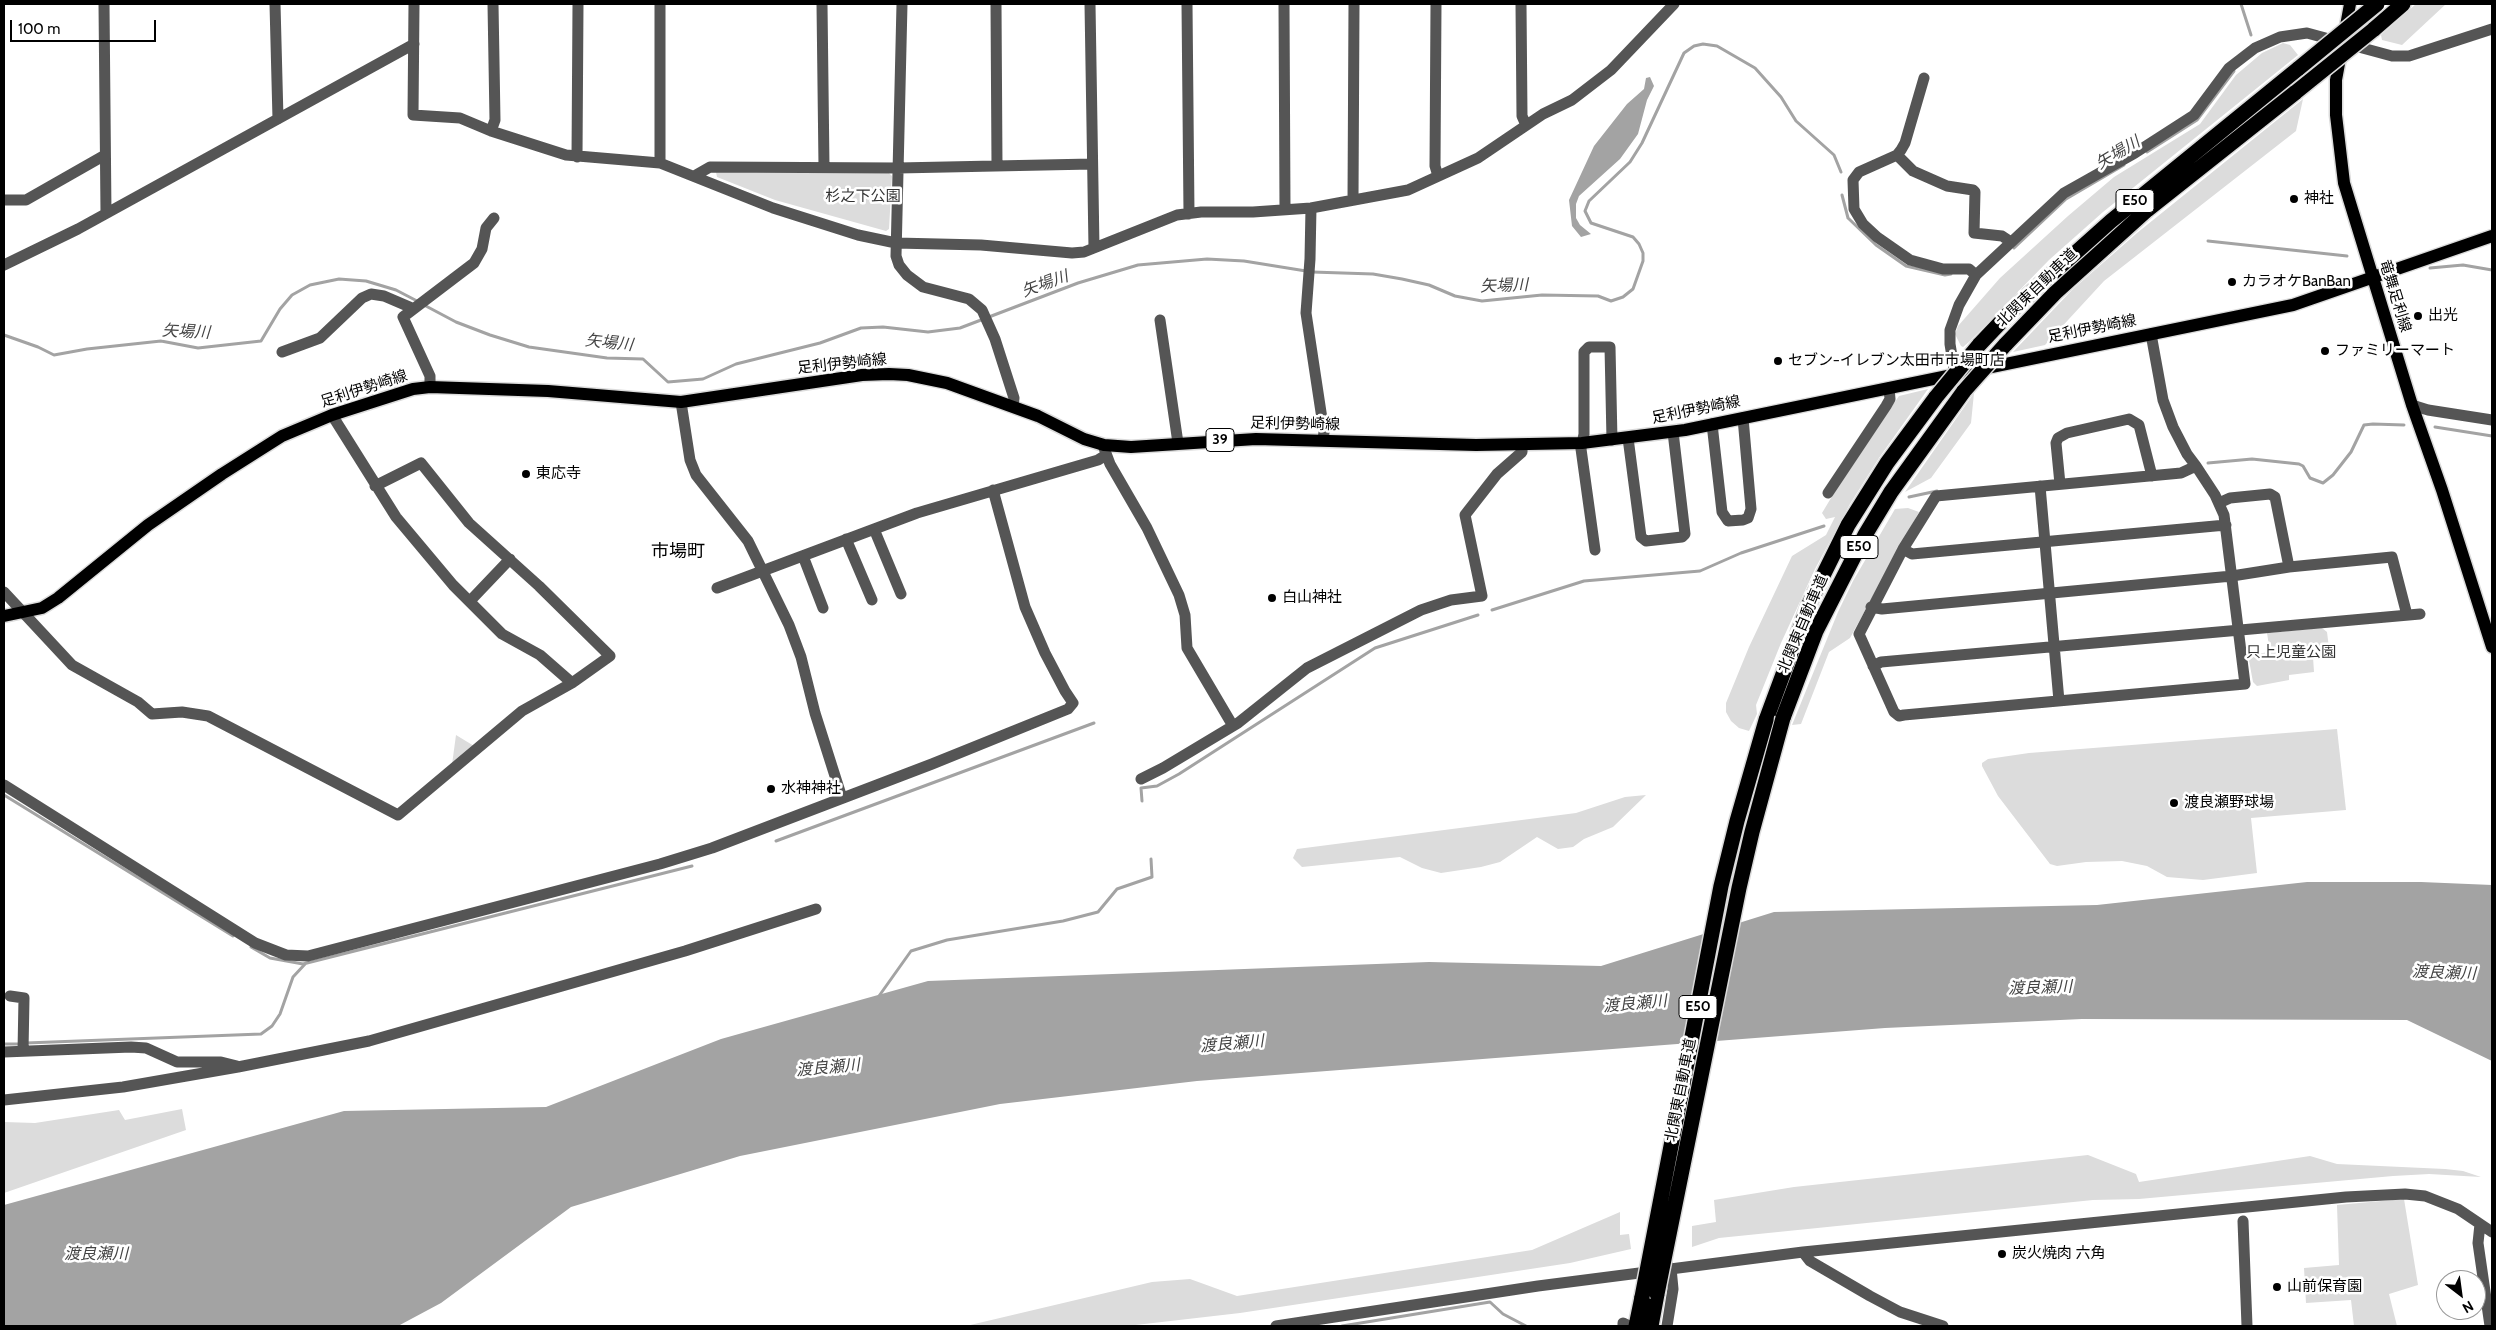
<!DOCTYPE html>
<html>
<head>
<meta charset="utf-8">
<style>
  body { margin:0 }
  #map { position:relative; width:2496px; height:1330px; overflow:hidden; background:#fff; font-family:Cabin,sans-serif }
  canvas { display:block }
  .frame { position:absolute; inset:0; border:5px solid #000; pointer-events:none }
  .north { position:absolute; left:2436px; top:1270px; width:50px; height:50px; box-sizing:border-box; background:#fff; border:1px solid #999; border-radius:50%; rotate:150deg; font-size:14px; font-weight:700; line-height:20px; text-align:center; color:#000 }
  .north::after { content:''; display:block; margin:auto; width:18px; height:22px; background:#000; clip-path:polygon(50% 0,100% 100%,50% 72%,0 100%) }
  .scale { position:absolute; left:10px; top:20px; width:146px; height:22px; box-sizing:border-box; border:2px solid #000; border-top:0; padding-left:6px; font-size:15px; line-height:18px; white-space:nowrap; color:#000; -webkit-text-stroke:4px #fff; paint-order:stroke }
</style>
</head>
<body>
<div id="map">
<canvas width="2496" height="1330"></canvas>
<div class="frame"></div>
<div class="north">N</div>
<div class="scale">100 m</div>
</div>
<script>
const c = document.querySelector('canvas').getContext('2d');
c.lineJoin = 'round';
function fillPath(path, color) {
  c.fillStyle = color;
  c.fill(path, 'evenodd');
}
function toPath(rows) {
  const path = new Path2D();
  for (const r of rows) {
    path.moveTo(r[0], r[1]);
    for (let i = 2; i < r.length; i += 2) path.lineTo(r[i], r[i + 1]);
  }
  return path;
}
function strokePath(path, color, width, dash) {
  c.strokeStyle = color;
  c.lineWidth = width;
  c.lineCap = dash ? 'butt' : 'round';
  c.setLineDash(dash || []);
  c.stroke(path);
}
function write(font, color, halo, rows, align = 'center') {
  c.font = font + ' Cabin,"Noto Sans JP",sans-serif';
  c.lineWidth = 5;
  c.setLineDash([]);
  c.textBaseline = 'middle';
  c.strokeStyle = halo;
  c.fillStyle = color;
  for (const [text, x, y, turn = 0] of rows) {
    c.save();
    c.translate(x, y);
    c.rotate((+turn || 0) * Math.PI / 180);
    c.textAlign = isNaN(turn) ? turn : align;
    if (halo) c.strokeText(text, 0, 0);
    c.fillText(text, 0, 0);
    c.restore();
  }
}
fillPath(toPath([
  [2416,4,2446,4,2402,45,2382,40,2381,35],
  [2283,43,2290,45,2298,55,2103,212,2049,260,1969,342,1963,347,1961,346,1955,334,1958,326,2000,278,2068,216,2114,177,2200,124,2236,75,2262,53],
  [2303,99,2296,131,2104,281,2045,345,2013,352,2072,290,2137,233],
  [887,171,892,176,889,229,886,231,775,200,717,177,716,172],
  [1928,389,1879,458,1850,504,1815,569,1781,643,1756,705,1757,714,1749,731,1739,728,1731,721,1726,712,1726,703,1749,647,1792,556,1826,535,1835,517,1826,519,1822,513,1849,468,1899,396],
  [1974,393,1971,423,1931,478,1905,492],
  [1908,508,1919,512,1850,638,1829,652,1801,724,1792,725,1838,612,1853,581,1895,509],
  [2322,628,2327,632,2330,656,2313,657,2314,672,2289,675,2289,680,2257,686,2253,682,2248,655,2270,652,2267,633],
  [2337,729,2346,810,2251,818,2257,873,2203,880,2167,877,2147,866,2122,861,2086,862,2057,866,2050,864,1998,796,1982,766,1982,763,1988,759,2029,753],
  [456,735,479,749,451,772],
  [1646,795,1613,827,1584,839,1573,847,1558,849,1537,837,1500,862,1481,867,1441,873,1422,868,1400,857,1302,867,1293,858,1297,849,1576,813,1625,797],
  [182,1109,186,1130,4,1193,4,1122,35,1123,119,1110,125,1120],
  [2088,1155,2136,1174,2139,1182,2310,1156,2337,1164,2445,1169,2463,1171,2481,1177,2429,1174,2393,1176,2139,1199,2093,1200,1719,1238,1692,1247,1692,1226,1716,1222,1714,1200,1794,1187],
  [2404,1199,2418,1285,2389,1294,2397,1326,2354,1326,2351,1300,2306,1303,2304,1268,2339,1265,2337,1205],
  [1620,1212,1620,1235,1629,1234,1631,1249,1570,1263,1240,1313,1127,1326,966,1326,1152,1282,1190,1279,1237,1296,1532,1250]
]), '#dcdcdc');
fillPath(toPath([
  [1650,77,1654,86,1647,100,1638,134,1620,159,1579,196,1576,204,1576,218,1580,225,1591,234,1581,237,1572,226,1569,200,1594,146,1627,104,1644,89,1646,78],
  [2307,882,2421,882,2492,885,2492,1061,2407,1020,2082,1019,1885,1028,1197,1081,1000,1104,740,1156,571,1207,441,1303,398,1326,4,1326,4,1205,344,1111,546,1107,721,1039,928,981,1429,962,1601,966,1774,912,2097,905]
]), '#a3a3a3');
strokePath(toPath([
  [2241,4,2251,35],
  [2147,152,2197,120,2234,71],
  [1842,195,1848,218,1876,245,1906,266,1945,275,1951,274],
  [2208,241,2347,256],
  [2014,248,2066,199,2124,165],
  [2430,268,2463,265,2492,270],
  [1312,272,1373,274,1402,279,1429,285,1455,296,1482,301,1542,295,1598,296,1611,301,1623,297,1633,289,1643,261,1643,253,1639,244,1633,237,1591,223,1585,211,1589,201,1630,162,1642,143,1684,53,1694,46,1703,44,1717,46,1755,68,1781,97,1796,121,1834,155,1841,172],
  [424,305,456,322,490,335,529,347,607,358,643,359,668,382,703,379,736,364,820,343,861,328,883,327,928,332,960,328,1078,283,1138,265,1207,259,1244,261,1306,271],
  [4,335,38,347,54,355,87,349,161,341,198,348,261,341,280,309,292,295,310,285,339,279,366,281,396,290,419,302],
  [2435,427,2492,436],
  [2208,463,2252,459,2299,464,2303,466,2310,478,2323,483,2333,475,2351,452,2364,425,2373,424,2404,425],
  [1909,497,1937,491],
  [1492,610,1584,581,1700,571,1741,553,1824,526],
  [4,795,233,936],
  [1142,801,1141,788,1157,786,1179,774,1375,648,1478,615],
  [776,841,1094,723],
  [251,947,270,958,303,964,692,866],
  [879,996,911,951,947,940,1063,921,1098,912,1117,889,1152,877,1151,859],
  [26,1043,261,1034,272,1026,280,1014,293,977,306,963],
  [4,1044,19,1044],
  [1342,1326,1490,1302,1503,1314,1526,1326]
]), '#a3a3a3', 3);
const major = toPath([
  [2350,4,2336,80,2336,115,2344,183,2412,405,2442,490,2492,647],
  [4,616,42,608,58,598,148,525,222,474,282,436,332,415,413,389,430,387,548,391,681,402,862,375,889,374,908,375,947,383,1038,416,1084,439,1104,445,1131,447,1256,439,1476,445,1582,443,1685,430,2293,305,2492,236]
]);
const highway = toPath([
  [2373,30,2403,4],
  [1979,345,2016,306,2111,221,2299,68],
  [2005,345,2055,293,2147,210,2296,92],
  [1783,718,1816,631,1865,535,1891,492,1964,391],
  [1766,720,1809,604,1848,525,1887,463,1936,397],
  [1636,1326,1642,1297],
  [1651,1326,1657,1294]
]);
strokePath(major, '#dbdbdb', 15);
strokePath(highway, '#dbdbdb', 18);
strokePath(toPath([
  [104,4,106,213],
  [275,4,278,119],
  [414,4,413,115,460,118,491,131,566,155,660,163,773,208,858,235,896,243,981,245,1072,253,1084,252,1177,215,1201,212,1253,212,1311,208,1408,190,1478,158,1543,114,1572,100,1611,70,1674,4],
  [660,4,660,163],
  [822,4,824,167],
  [902,4,896,256,899,265,907,275,923,287,969,299,982,310,995,339,1014,398,1013,406],
  [996,4,997,166],
  [1090,4,1094,248],
  [1187,4,1189,214],
  [1284,4,1285,208],
  [1436,4,1435,166,1438,176],
  [1521,4,1522,116,1526,125],
  [1924,78,1905,143,1901,150,1897,155,1859,172,1853,180,1854,209,1863,224,1877,237,1910,260,1943,269,1969,269,1976,275],
  [491,131,495,120,493,4],
  [1897,155,1913,171,1947,186,1973,190,1975,192,1974,233,2002,236,2011,242],
  [577,157,578,4],
  [696,175,710,167,898,168,1092,164],
  [4,200,26,200,105,155],
  [1353,200,1354,4],
  [1311,208,1310,259,1306,313,1324,432,1323,440],
  [4,265,78,229,414,44],
  [1160,320,1178,443],
  [2151,334,2163,400,2173,427,2187,454,2196,466,2215,495,2224,515,2245,684,1904,715,1899,716,1894,712,1859,634,1903,549,1936,496,2181,473,2196,466],
  [282,352,320,338,362,298,371,294,384,296,412,308],
  [1955,375,1950,344,1950,330,1959,305,1976,275,2064,193,2135,153,2194,115,2229,68,2255,48,2280,37,2307,33,2392,56,2409,56,2492,29],
  [430,387,430,376,403,317,474,263,482,249,486,228,494,218],
  [681,402,690,460,696,475,748,541,789,625,801,657,815,713,842,798],
  [2412,405,2428,410,2492,420],
  [332,415,396,517,453,585,502,634,540,655,572,683],
  [1712,424,1722,512,1728,521,1743,520,1748,518,1751,509,1743,418],
  [1628,438,1641,537,1646,541,1682,537,1685,534,1673,432],
  [1104,448,1110,464,1147,528,1179,595,1185,615,1187,648,1233,726],
  [2060,484,2056,443,2058,438,2067,433,2129,419,2139,425,2152,476],
  [2040,486,2059,701],
  [1828,493,1886,406,1890,399,1889,388],
  [2219,503,2230,498,2270,494,2275,497,2289,567],
  [874,529,901,594],
  [846,539,872,600],
  [1903,549,1912,554,2226,525],
  [1595,550,1581,449,1584,434,1584,352,1589,347,1610,347,1612,440],
  [803,556,823,608],
  [717,588,917,513,1098,460,1106,455],
  [4,592,72,665,138,702,152,714,182,712,208,716,398,815,522,711,572,683,610,656,539,586,469,523,421,463,375,486],
  [470,601,510,559],
  [1871,607,1882,609,2232,576,2289,567,2392,557,2407,615],
  [1873,666,1881,662,2420,614],
  [1141,779,1163,768,1238,723,1307,668,1421,610,1451,600,1482,596,1465,515,1497,474,1522,452,1522,445],
  [4,785,255,943,286,955,308,956,660,864,712,848,932,764,1068,709,1073,703,1065,691,1045,653,1025,607,993,490],
  [10,996,24,998,23,1051],
  [4,1052,131,1047,146,1048,177,1062,221,1062,237,1066],
  [4,1100,123,1087,238,1067,369,1041,685,951,816,909],
  [2243,1221,2247,1326],
  [2480,1224,2478,1243,2490,1326],
  [1803,1252,1810,1261,1870,1296,1900,1312,1943,1326],
  [1276,1326,1538,1286,1803,1252,2346,1197,2405,1194,2425,1196,2458,1209,2492,1232],
  [1623,1326,1623,1323,1629,1326],
  [1667,1326,1673,1289,1671,1268]
]), '#555', 11);
strokePath(major, '#000', 12);
strokePath(highway, '#000', 15);
const highwayBridge = toPath([
  [2299,68,2377,4],
  [2296,92,2373,30],
  [1964,391,2005,345],
  [1936,397,1979,345],
  [1657,1294,1739,888,1752,832,1783,718],
  [1642,1297,1721,886,1737,821,1766,720]
]);
strokePath(highwayBridge, '#dbdbdb', 18, []);
strokePath(highwayBridge, '#000', 15);
for (const [x, y, r, color] of [
  [2294,199,5,"#000"],
  [2232,282,5,"#000"],
  [2418,316,5,"#000"],
  [2325,351,5,"#000"],
  [1778,361,5,"#000"],
  [526,474,5,"#000"],
  [1272,598,5,"#000"],
  [771,789,5,"#000"],
  [2174,803,5,"#000"],
  [2002,1254,5,"#000"],
  [2277,1287,5,"#000"]
]) {
  const dot = new Path2D();
  dot.arc(x, y, r, 0, 2 * Math.PI);
  c.fillStyle = color;
  c.fill(dot);
  strokePath(dot, '#fff', 2);
}
for (const [x, y, w] of [
  [2135,201,38],
  [1220,440,28],
  [1859,547,38],
  [1698,1007,38]
]) {
  const box = new Path2D();
  box.roundRect(x - w / 2, y - 11.5, w, 23, 4);
  c.fillStyle = '#fff';
  c.fill(box);
  strokePath(box, '#000', 1);
}
write('bold 14px', '#000', null, [
  ["E50",2135,201],
  ["39",1220,440],
  ["E50",1859,547],
  ["E50",1698,1007]
]);
write('15px', '#333', '#fff', [
  ["杉之下公園",863,197],
  ["只上児童公園",2291,653]
]);
write('15px', '#000', '#fff', [
  ["神社",2304,199],
  ["カラオケBanBan",2242,282],
  ["出光",2428,316],
  ["ファミリーマート",2335,351],
  ["セブン−イレブン太田市市場町店",1788,361],
  ["東応寺",536,474],
  ["白山神社",1282,598],
  ["水神神社",781,789],
  ["渡良瀬野球場",2184,803],
  ["炭火焼肉 六角",2012,1254],
  ["山前保育園",2287,1287]
], 'left');
write('15px', '#000', '#fff', [
  ["北関東自動車道",2037,288,-44],
  ["竜舞足利線",2395,296,73],
  ["足利伊勢崎線",2092,329,-11],
  ["足利伊勢崎線",842,364,-6],
  ["足利伊勢崎線",364,389,-18],
  ["足利伊勢崎線",1696,410,-11],
  ["足利伊勢崎線",1295,424,1],
  ["北関東自動車道",1803,624,-67],
  ["北関東自動車道",1681,1090,-79]
]);
write('italic 16px', '#444', '#fff', [
  ["矢場川",2118,153,-31],
  ["矢場川",1045,284,-20],
  ["矢場川",1504,286,-2],
  ["矢場川",186,332,3],
  ["矢場川",609,343,6],
  ["渡良瀬川",2444,973,2],
  ["渡良瀬川",2040,988,-2],
  ["渡良瀬川",1635,1004,-5],
  ["渡良瀬川",1232,1044,-5],
  ["渡良瀬川",828,1068,-5],
  ["渡良瀬川",96,1254]
]);
write('18px', '#000', '#fff', [
  ["市場町",678,552]
]);
</script>
</body>
</html>
